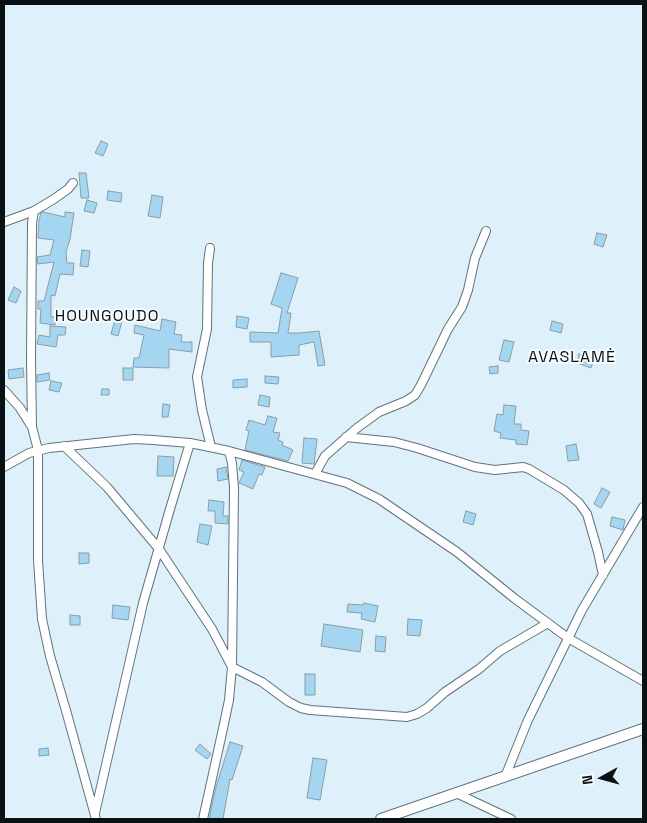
<!DOCTYPE html>
<html>
<head>
<meta charset="utf-8">
<style>
  body { margin:0 }
  #map { position:relative; width:647px; height:823px; overflow:hidden; background:#def1fb; font-family:"Space Grotesk",sans-serif }
  canvas { display:block }
  .frame { position:absolute; inset:0; border:5px solid #0a1114; pointer-events:none }
  .north { position:absolute; left:577px; top:753px; width:50px; height:50px; -webkit-text-stroke:4px #f7fbfd; paint-order:stroke; rotate:263deg; font-size:14px; font-weight:700; line-height:20px; text-align:center; color:#0a1114 }
  .north::after { content:''; display:block; margin:auto; width:18px; height:22px; background:#0a1114; clip-path:polygon(50% 0,100% 100%,50% 72%,0 100%) }
</style>
</head>
<body>
<div id="map">
<canvas width="647" height="823"></canvas>
<div class="frame"></div>
<div class="north">N</div>
</div>
<script>
const c = document.querySelector('canvas').getContext('2d');
c.lineJoin = 'round';
function fillPath(path, color) {
  c.fillStyle = color;
  c.fill(path, 'evenodd');
}
function toPath(rows) {
  const path = new Path2D();
  for (const r of rows) {
    path.moveTo(r[0], r[1]);
    for (let i = 2; i < r.length; i += 2) path.lineTo(r[i], r[i + 1]);
  }
  return path;
}
function strokePath(path, color, width, dash) {
  c.strokeStyle = color;
  c.lineWidth = width;
  c.lineCap = dash ? 'butt' : 'round';
  c.setLineDash(dash || []);
  c.stroke(path);
}
function write(font, color, halo, rows, align = 'center') {
  c.font = font + ' "Space Grotesk",sans-serif';
  c.lineWidth = 4;
  c.setLineDash([]);
  c.textBaseline = 'middle';
  c.strokeStyle = halo;
  c.fillStyle = color;
  for (const [text, x, y, turn = 0] of rows) {
    c.save();
    c.translate(x, y);
    c.rotate((+turn || 0) * Math.PI / 180);
    c.textAlign = isNaN(turn) ? turn : align;
    if (halo) c.strokeText(text, 0, 0);
    c.fillText(text, 0, 0);
    c.restore();
  }
}
const building = toPath([
  [101,141,108,144,103,156,95,153,101,141],
  [79,173,86,173,89,198,81,198,79,173],
  [108,191,122,193,121,202,107,200,108,191],
  [152,195,163,197,160,218,148,216,152,195],
  [87,200,97,203,94,213,84,211,87,200],
  [43,212,65,217,65,212,74,213,70,239,66,252,67,263,74,263,73,275,60,274,55,296,51,295,51,317,56,317,55,325,40,323,41,309,38,309,38,301,44,301,54,262,38,264,37,257,50,255,54,240,38,238,39,220,41,213,43,212],
  [597,233,607,235,603,247,594,244,597,233],
  [82,250,90,251,88,267,80,266,82,250],
  [281,273,298,278,287,313,291,313,288,333,300,333,319,331,325,365,318,366,314,342,299,345,299,355,271,357,271,342,250,342,250,332,278,333,282,308,271,304,281,273],
  [14,287,21,291,16,303,8,300,14,287],
  [237,316,249,318,247,329,236,327,237,316],
  [162,319,176,322,174,334,182,335,181,342,192,342,192,352,169,349,169,368,133,367,134,358,139,358,144,335,134,333,135,325,160,331,162,319],
  [115,320,122,322,118,336,111,334,115,320],
  [552,321,563,324,561,333,550,330,552,321],
  [50,326,66,327,65,335,58,335,56,347,37,344,39,335,50,337,50,326],
  [504,340,514,342,509,362,499,360,504,340],
  [579,354,594,359,591,368,577,363,579,354],
  [498,366,498,373,490,374,489,367,498,366],
  [23,368,24,377,9,379,8,370,23,368],
  [123,368,133,368,133,380,123,380,123,368],
  [49,373,50,380,37,382,37,375,49,373],
  [265,376,279,377,278,384,265,383,265,376],
  [247,379,247,387,233,388,233,380,247,379],
  [51,381,62,383,59,392,49,390,51,381],
  [102,389,109,389,109,395,101,395,102,389],
  [260,395,270,397,269,407,258,405,260,395],
  [163,404,170,405,168,417,162,417,163,404],
  [504,405,516,406,514,424,521,424,521,430,529,431,527,445,516,444,516,440,500,438,501,433,494,431,497,414,503,415,504,405],
  [268,416,277,418,273,432,280,433,278,440,283,442,282,445,293,450,288,461,245,450,249,431,246,430,249,420,265,425,268,416],
  [304,438,317,439,314,464,302,463,304,438],
  [576,444,579,460,568,461,566,446,576,444],
  [158,456,174,457,173,476,157,476,158,456],
  [242,460,265,467,262,475,259,474,253,489,239,483,244,472,239,470,242,460],
  [226,467,228,479,218,481,217,469,226,467],
  [602,488,610,492,601,508,594,504,602,488],
  [209,500,224,502,223,516,228,516,228,524,215,523,215,511,208,511,209,500],
  [466,511,476,514,473,525,463,522,466,511],
  [612,517,625,520,623,530,610,526,612,517],
  [200,524,212,526,208,545,197,542,200,524],
  [79,553,89,553,89,563,79,564,79,553],
  [364,603,378,606,375,622,361,619,362,613,347,612,348,604,363,605,364,603],
  [113,605,130,607,128,620,112,618,113,605],
  [70,615,80,616,80,625,70,625,70,615],
  [408,619,422,620,420,636,407,635,408,619],
  [324,624,363,630,360,652,321,646,324,624],
  [376,636,386,637,385,652,375,651,376,636],
  [305,674,315,674,315,695,305,695,305,674],
  [230,742,243,746,232,780,230,779,223,819,209,819,216,787,230,742],
  [200,744,211,754,207,759,195,750,200,744],
  [48,748,49,755,39,756,39,749,48,748],
  [313,758,327,760,320,800,307,798,313,758]
]);
fillPath(building, '#a5d6f1');
strokePath(building, '#8b9ca5', 1);
const minor = toPath([
  [34,211,32,223,31,360,32,427,38,450,38,560,42,619,50,656,67,714,96,819],
  [4,222,34,211,54,199,68,189,73,183],
  [210,248,208,263,207,329,197,377,202,410,211,447],
  [4,390,20,408,32,427],
  [346,437,394,442,417,448,475,467,495,470,523,467,529,469,564,490,579,503,587,514,598,552,603,575],
  [64,446,107,487,159,549,212,629,232,667,262,682,289,702,301,708,310,710,407,717,417,714,427,708,445,692,479,669,500,651,548,623],
  [4,467,29,453,49,448,134,439,153,440,190,443,229,451,347,483,379,499,457,552,514,598,568,638,643,681],
  [315,474,325,456,357,428,379,412,406,401,415,395,421,385,448,329,462,307,468,290,475,258,486,231],
  [505,777,528,720,582,610,643,507],
  [456,793,511,819],
  [95,813,143,603,170,509,190,443],
  [203,819,224,724,229,700,232,667,234,488,232,463,229,451]
]);
const tertiary = toPath([
  [381,819,643,729]
]);
strokePath(minor, '#62727b', 10);
strokePath(tertiary, '#62727b', 12);
strokePath(minor, '#fff', 8);
strokePath(tertiary, '#fff', 10);
c.letterSpacing = '1px';
write('16px', '#0a1114', '#f7fbfd', [
  ["HOUNGOUDO",107,317],
  ["AVASLAMÈ",572,358]
]);
c.letterSpacing = '0px';
</script>
</body>
</html>
